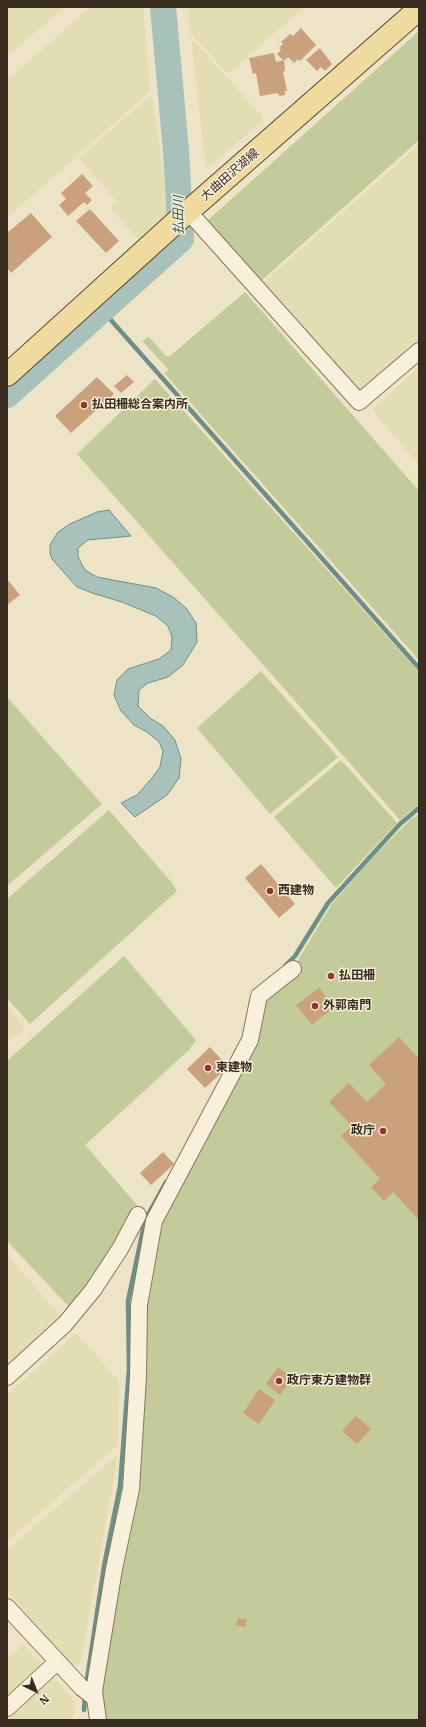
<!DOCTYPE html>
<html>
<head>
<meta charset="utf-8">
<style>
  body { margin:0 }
  #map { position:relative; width:426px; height:1727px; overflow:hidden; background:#ede3c6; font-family:"IBM Plex Serif",serif }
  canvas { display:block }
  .frame { position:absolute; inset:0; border:8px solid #392d20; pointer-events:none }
  .north { position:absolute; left:16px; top:1671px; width:40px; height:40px; -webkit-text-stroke:3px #f5edd6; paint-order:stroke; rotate:137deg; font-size:11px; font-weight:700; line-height:16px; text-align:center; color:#392d20 }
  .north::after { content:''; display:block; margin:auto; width:14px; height:18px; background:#392d20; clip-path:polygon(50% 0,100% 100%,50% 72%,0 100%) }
</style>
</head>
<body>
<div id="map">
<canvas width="426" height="1727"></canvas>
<div class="frame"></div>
<div class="north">N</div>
</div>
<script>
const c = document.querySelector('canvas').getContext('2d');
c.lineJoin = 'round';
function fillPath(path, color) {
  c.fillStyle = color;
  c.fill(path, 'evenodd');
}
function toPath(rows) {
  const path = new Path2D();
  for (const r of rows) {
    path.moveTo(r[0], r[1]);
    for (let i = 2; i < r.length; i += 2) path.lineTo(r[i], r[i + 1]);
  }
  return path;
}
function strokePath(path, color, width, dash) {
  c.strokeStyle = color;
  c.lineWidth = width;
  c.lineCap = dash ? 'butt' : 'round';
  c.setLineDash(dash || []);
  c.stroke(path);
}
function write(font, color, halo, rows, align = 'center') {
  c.font = font + ' "IBM Plex Serif","Noto Sans JP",serif';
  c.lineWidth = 3;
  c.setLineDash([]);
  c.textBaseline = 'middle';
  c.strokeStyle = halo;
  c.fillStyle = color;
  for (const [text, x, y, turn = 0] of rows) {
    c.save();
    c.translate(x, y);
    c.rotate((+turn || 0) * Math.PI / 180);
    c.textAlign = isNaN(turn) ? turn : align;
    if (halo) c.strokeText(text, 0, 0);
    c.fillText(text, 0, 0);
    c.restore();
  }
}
fillPath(toPath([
  [7,7,64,7,7,57],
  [90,7,143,7,150,91,7,218,7,81],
  [188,7,304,7,228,74,190,32],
  [191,37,264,119,206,170],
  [152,95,169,212,139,240,110,208,117,202,79,158],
  [419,145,419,342,360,393,263,283],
  [419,367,419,465,372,410],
  [7,1007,25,1028,7,1043],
  [7,1254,63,1319,7,1368],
  [76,1333,119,1381,118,1445,7,1541,7,1395],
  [118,1455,81,1660,73,1668,7,1591,7,1550],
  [23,1645,42,1665,7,1698,7,1660],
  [52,1676,73,1700,75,1705,75,1714,71,1720,7,1720,7,1716]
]), '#e3ddb4');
fillPath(toPath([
  [419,31,419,140,261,281,207,221],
  [245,292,419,491,419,660,164,373,169,370,142,341,149,337,166,356,170,356],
  [155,379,419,672,419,804,400,820,77,454],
  [261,671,338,757,270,814,197,728],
  [7,697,102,804,7,886],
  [341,760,397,823,336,888,274,817],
  [109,810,172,883,177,891,30,1024,7,998,7,899],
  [419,814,419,1720,98,1720,114,1569,131,1489,154,1221,250,1040,259,996,293,969,331,905,373,857,410,820],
  [124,956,196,1040,189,1050,85,1145,138,1206,71,1309,7,1241,7,1061]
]), '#c3cb9a');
const water = toPath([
  [109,510,131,536,88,540,78,548,78,557,85,570,97,577,156,588,173,597,186,608,196,623,197,642,183,665,168,677,148,683,139,690,138,706,150,718,163,726,175,740,181,759,179,778,167,795,135,817,121,803,137,795,152,778,160,767,163,751,159,742,147,732,134,725,121,711,114,695,117,680,128,669,159,659,171,650,172,637,168,626,156,616,122,602,92,593,77,587,52,559,50,553,50,545,58,532,70,524,97,512,109,510]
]);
fillPath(water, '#a8c1bb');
strokePath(water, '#6e8f89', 1);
strokePath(toPath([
  [102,310,419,668],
  [285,966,295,956,328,903,400,824,419,808],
  [86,1686,104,1566,120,1486,129,1369,128,1301,145,1220,166,1182],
  [84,1710,85,1696]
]), '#6e8f89', 4.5);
strokePath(toPath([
  [7,395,181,239,176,151,163,7]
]), '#a8c1bb', 26);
fillPath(toPath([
  [301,28,316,45,300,61,298,59,294,63,288,57,285,60,282,59,277,54,281,50,279,48,283,44,281,42,290,34,293,36],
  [320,48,332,64,325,71,321,67,317,71,306,60],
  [274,53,276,62,284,60,285,71,283,72,287,91,285,91,285,95,279,96,278,93,260,96,256,73,253,74,249,58],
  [82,174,93,186,85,193,92,200,87,205,84,202,68,216,59,205,66,199,61,193],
  [90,209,119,241,106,253,76,221],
  [31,213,52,237,11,273,7,268,7,233],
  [127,375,134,382,121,393,114,386],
  [97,377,114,394,71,433,55,416],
  [7,579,20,595,7,605],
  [261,864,295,904,279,918,245,878],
  [319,988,334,1007,312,1025,296,1005],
  [399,1037,419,1059,419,1220,393,1192,384,1201,371,1187,380,1179,341,1136,352,1126,329,1102,349,1083,367,1102,386,1084,369,1065],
  [210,1047,228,1067,205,1088,187,1069],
  [163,1152,174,1164,151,1185,140,1173],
  [278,1367,293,1378,280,1395,266,1384],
  [259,1389,275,1400,259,1424,243,1413],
  [356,1416,371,1429,357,1444,342,1431],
  [238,1618,247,1620,245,1627,236,1625]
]), '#caa17d');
const minor = toPath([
  [188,211,359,402,419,351],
  [7,1377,65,1324,93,1290,120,1249,138,1215],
  [7,1607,82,1688,95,1698],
  [7,1708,57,1662],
  [98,1720,94,1691,114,1569,131,1489,138,1377,139,1305,154,1221,250,1040,259,996,293,969]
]);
const primary = toPath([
  [7,375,175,223,419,9]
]);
strokePath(minor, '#88765c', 18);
strokePath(primary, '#564430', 24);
strokePath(minor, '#f8f0da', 16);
strokePath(primary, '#efdaa0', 22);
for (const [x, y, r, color] of [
  [84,405,4,"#96322e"],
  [270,891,4,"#96322e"],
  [331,976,4,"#96322e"],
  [315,1006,4,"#96322e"],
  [208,1068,4,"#96322e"],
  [383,1131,4,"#96322e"],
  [279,1381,4,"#96322e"]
]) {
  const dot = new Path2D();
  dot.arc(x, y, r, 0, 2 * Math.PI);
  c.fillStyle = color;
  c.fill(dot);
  strokePath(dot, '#f5edd6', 1.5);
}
write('12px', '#392d20', '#f5edd6', [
  ["大曲田沢湖線",230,175,-41]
]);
write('bold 12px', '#392d20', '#f5edd6', [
  ["払田柵総合案内所",92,405],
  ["西建物",278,891],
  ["払田柵",339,976],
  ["外郭南門",323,1006],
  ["東建物",216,1068],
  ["政庁",375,1131,"right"],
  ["政庁東方建物群",287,1381]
], 'left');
write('italic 13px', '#2f5857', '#f5edd6', [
  ["払田川",179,215,-91]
]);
</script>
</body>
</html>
